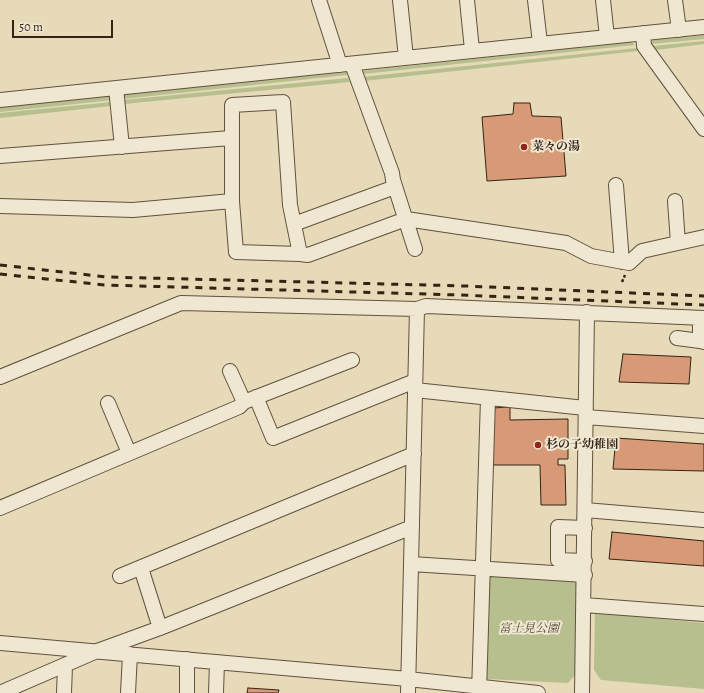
<!DOCTYPE html>
<html>
<head>
<meta charset="utf-8">
<style>
  body { margin:0 }
  #map { position:relative; width:704px; height:693px; overflow:hidden; background:#e6dab9; font-family:Alegreya,serif }
  canvas { display:block }
  .scale { position:absolute; left:12px; top:20px; width:101px; height:18px; box-sizing:border-box; border:2px solid #352314; border-top:0; padding-left:5px; font-size:12px; line-height:14px; white-space:nowrap; color:#352314; -webkit-text-stroke:3px #efe7d2; paint-order:stroke }
</style>
</head>
<body>
<div id="map">
<canvas width="704" height="693"></canvas>
<div class="scale">50 m</div>
</div>
<script>
const c = document.querySelector('canvas').getContext('2d');
c.lineJoin = 'round';
function fillPath(path, color) {
  c.fillStyle = color;
  c.fill(path, 'evenodd');
}
function toPath(rows) {
  const path = new Path2D();
  for (const r of rows) {
    path.moveTo(r[0], r[1]);
    for (let i = 2; i < r.length; i += 2) path.lineTo(r[i], r[i + 1]);
  }
  return path;
}
function strokePath(path, color, width, dash) {
  c.strokeStyle = color;
  c.lineWidth = width;
  c.lineCap = dash ? 'butt' : 'round';
  c.setLineDash(dash || []);
  c.stroke(path);
}
function write(font, color, halo, rows, align = 'center') {
  c.font = font + ' Alegreya,"Noto Serif JP",serif';
  c.lineWidth = 4;
  c.setLineDash([]);
  c.textBaseline = 'middle';
  c.strokeStyle = halo;
  c.fillStyle = color;
  for (const [text, x, y, turn = 0] of rows) {
    c.save();
    c.translate(x, y);
    c.rotate((+turn || 0) * Math.PI / 180);
    c.textAlign = isNaN(turn) ? turn : align;
    if (halo) c.strokeText(text, 0, 0);
    c.fillText(text, 0, 0);
    c.restore();
  }
}
fillPath(toPath([
  [704,35,704,39,651,44,653,40],
  [704,41,704,44,656,50,653,48,653,46],
  [631,42,635,45,363,74,361,71],
  [637,48,639,51,638,51,364,81,362,77],
  [346,72,347,72,347,75,123,99,123,94],
  [348,78,350,82,124,104,123,100],
  [112,96,113,100,0,112,0,107],
  [112,102,111,106,0,118,0,113],
  [489,576,573,579,577,586,575,675,568,683,487,679,481,672],
  [595,612,704,623,704,689,601,680,594,670]
]), '#b7bf8e');
const building = toPath([
  [514,103,530,103,532,116,561,117,566,176,487,181,482,117,513,114,514,103],
  [623,354,691,357,689,384,619,382,623,354],
  [510,407,510,420,568,419,568,459,558,459,558,465,565,465,566,505,541,505,540,465,492,465,492,408,510,407],
  [616,438,704,444,704,471,613,469,616,438],
  [612,532,704,541,704,566,609,559,612,532],
  [248,688,279,690,278,693,247,693,248,688]
]);
fillPath(building, '#d89976');
strokePath(building, '#352314', 1);
const minor = toPath([
  [319,0,340,65],
  [400,0,406,58],
  [467,0,472,50],
  [535,0,540,43],
  [603,0,607,37],
  [675,0,679,30],
  [643,33,644,46,704,129],
  [352,64,392,173,393,180,415,249],
  [116,88,122,147],
  [0,100,704,27],
  [283,102,290,205,300,254,236,252,232,201,232,105,283,102],
  [0,156,231,138],
  [616,185,622,262],
  [675,201,678,243],
  [0,206,133,210,232,201],
  [294,224,395,187],
  [300,254,308,255,406,219,566,243,591,256,629,263,642,251,704,237],
  [700,318,700,341,704,342],
  [677,338,700,341],
  [230,371,244,402],
  [0,377,181,303,417,309,426,306,704,318],
  [415,390,585,408],
  [256,397,273,438,415,381],
  [108,403,129,453],
  [586,417,704,426],
  [0,508,239,407,244,402,352,360],
  [585,510,704,520],
  [585,561,558,560,558,527,585,528],
  [411,564,585,575],
  [120,576,414,454],
  [584,605,704,614],
  [160,628,412,527],
  [0,643,408,679,538,693],
  [0,693,97,651,160,628,141,568],
  [64,693,65,666],
  [128,693,130,654],
  [187,693,187,659],
  [216,693,217,662],
  [408,693,417,309],
  [479,693,488,398],
  [582,693,587,312]
]);
strokePath(minor, '#61513d', 16);
strokePath(toPath([
  [622,282,625,275]
]), '#352314', 2.5, [3, 2]);
strokePath(minor, '#efe7d2', 14);
strokePath(toPath([
  [0,265,107,277,466,286,704,296],
  [0,274,104,285,460,295,704,305]
]), '#352314', 3, [7, 7]);
for (const [x, y, r, color] of [
  [524,147,4,"#8f2418"],
  [538,445,4,"#8f2418"]
]) {
  const dot = new Path2D();
  dot.arc(x, y, r, 0, 2 * Math.PI);
  c.fillStyle = color;
  c.fill(dot);
  strokePath(dot, '#efe7d2', 1.5);
}
write('bold 12px', '#352314', '#efe7d2', [
  ["菜々の湯",532,147],
  ["杉の子幼稚園",546,445]
], 'left');
write('italic 12px', '#564a32', '#efe7d2', [
  ["富士見公園",529,629]
]);
</script>
</body>
</html>
